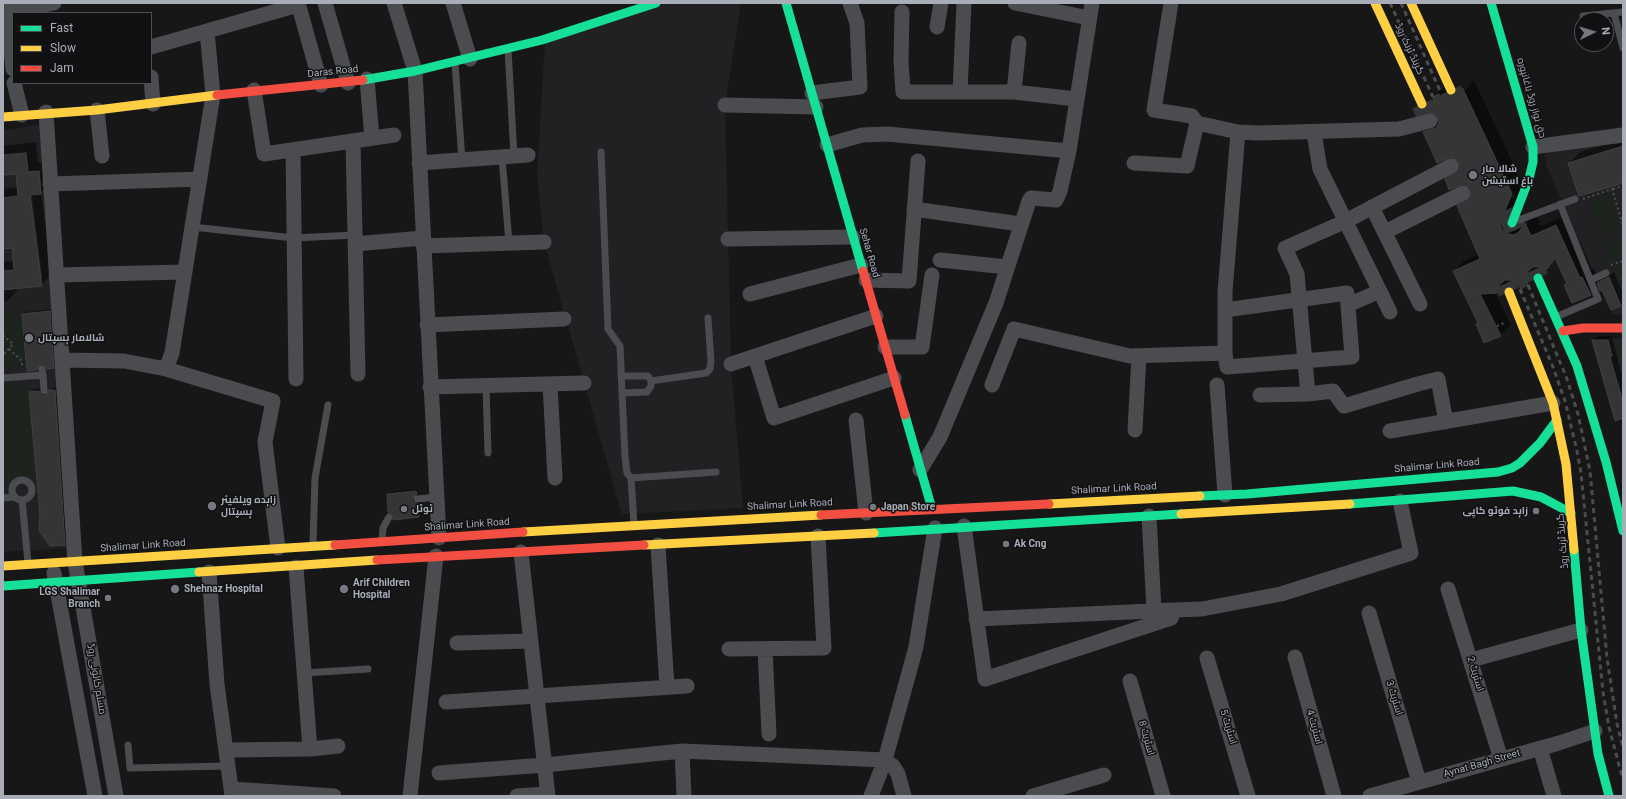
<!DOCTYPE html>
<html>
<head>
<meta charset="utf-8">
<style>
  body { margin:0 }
  #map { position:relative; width:1626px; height:799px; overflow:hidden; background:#171717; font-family:Roboto,sans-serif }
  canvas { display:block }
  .frame { position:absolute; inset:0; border:4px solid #a8adb8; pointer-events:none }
  .legend { position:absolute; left:12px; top:12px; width:140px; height:72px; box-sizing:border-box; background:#111113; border:1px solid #4d4f55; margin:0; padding:5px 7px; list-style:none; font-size:12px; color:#a8adb8 }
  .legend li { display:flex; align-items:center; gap:8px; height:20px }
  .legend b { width:20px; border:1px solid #4d4f55 }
  .north { position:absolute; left:1574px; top:12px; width:40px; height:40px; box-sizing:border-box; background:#111113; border:1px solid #4d4f55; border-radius:50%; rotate:85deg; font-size:11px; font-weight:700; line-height:16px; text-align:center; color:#a8adb8 }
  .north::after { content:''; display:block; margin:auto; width:14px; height:18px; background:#757880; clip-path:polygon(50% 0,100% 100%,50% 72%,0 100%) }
</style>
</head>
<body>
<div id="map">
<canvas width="1626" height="799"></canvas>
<div class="frame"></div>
<ul class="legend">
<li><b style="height:5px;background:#16e098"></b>Fast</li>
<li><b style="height:5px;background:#ffcf43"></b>Slow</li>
<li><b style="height:5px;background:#f24e42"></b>Jam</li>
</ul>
<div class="north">N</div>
</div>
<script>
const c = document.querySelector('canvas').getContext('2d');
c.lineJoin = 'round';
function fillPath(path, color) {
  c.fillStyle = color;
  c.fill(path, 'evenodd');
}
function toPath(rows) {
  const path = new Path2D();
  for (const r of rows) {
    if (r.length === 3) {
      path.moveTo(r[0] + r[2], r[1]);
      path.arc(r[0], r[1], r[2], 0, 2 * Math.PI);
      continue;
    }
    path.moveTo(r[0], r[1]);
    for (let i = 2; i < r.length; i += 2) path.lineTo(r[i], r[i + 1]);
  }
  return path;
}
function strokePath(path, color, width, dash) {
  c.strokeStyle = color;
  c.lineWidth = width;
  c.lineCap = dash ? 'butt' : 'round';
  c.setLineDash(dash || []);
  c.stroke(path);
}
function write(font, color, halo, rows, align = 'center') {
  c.font = font + ' Roboto,Cairo,sans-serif';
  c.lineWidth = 3;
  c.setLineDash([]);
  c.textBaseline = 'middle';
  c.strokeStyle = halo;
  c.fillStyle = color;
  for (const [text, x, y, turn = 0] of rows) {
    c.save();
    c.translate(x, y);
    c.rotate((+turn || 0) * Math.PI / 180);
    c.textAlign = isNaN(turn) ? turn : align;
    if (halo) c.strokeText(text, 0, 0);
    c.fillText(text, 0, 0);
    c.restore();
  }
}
fillPath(toPath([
  [654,3,741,3,725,105,731,364,743,508,622,514,544,242,537,175,545,42],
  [40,124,70,548,3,552,3,131],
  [1623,139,1623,314,1612,314,1546,165,1545,155,1549,149]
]), '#212123');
fillPath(toPath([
  [1609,193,1621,230,1602,236,1590,200],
  [1622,238,1623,259,1610,263,1604,244],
  [1623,263,1623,298,1622,298,1612,267],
  [22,314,26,366,3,368,3,315],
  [1607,338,1623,338,1623,402,1610,357,1612,356],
  [19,386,26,386,33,392,29,392,36,473,14,476,3,483,3,387]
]), '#1d241e');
fillPath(toPath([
  [1474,80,1522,183,1517,224,1525,225,1536,214,1541,226,1567,215,1591,269,1593,268,1600,281,1614,272,1623,293,1623,303,1621,305,1599,285,1590,294,1568,283,1556,258,1546,268,1540,265,1535,266,1537,274,1527,284,1508,279,1507,282,1495,292,1511,325,1501,335,1484,342,1479,323,1454,271,1464,261,1479,254,1458,206,1472,194,1472,189,1463,183,1446,180,1460,167,1460,162,1425,132,1435,122,1439,120,1434,97,1444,87,1464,92],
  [1465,92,1515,198,1513,199,1464,93],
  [1623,139,1623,182,1569,163,1580,152],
  [36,142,38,162,49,161,51,182,41,192,52,274,41,285,17,287,17,291,7,301,3,302,3,262,14,261,13,247,3,248,3,189,19,187,17,173,3,174,3,146],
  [29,190,31,190,42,277,40,277],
  [52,309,55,365,53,367,40,364,37,369,23,314,25,312],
  [1598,336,1612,336,1623,380,1623,417,1593,340],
  [54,387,58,387,68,540,64,544,41,513,30,393,34,389,43,388,45,392,48,393],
  [418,489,414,496,415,500,420,502,421,514,418,516,388,494,390,492]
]), '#0007');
const building = toPath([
  [1463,89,1512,194,1501,219,1500,225,1502,230,1507,234,1514,235,1519,232,1525,223,1531,236,1556,225,1580,278,1582,277,1591,295,1572,303,1564,285,1567,284,1555,258,1547,269,1539,266,1533,267,1528,271,1526,277,1528,285,1524,287,1521,289,1517,282,1511,280,1505,280,1499,285,1497,293,1480,294,1501,336,1484,343,1476,324,1478,323,1453,271,1480,259,1457,206,1470,198,1471,189,1463,184,1449,190,1445,179,1458,171,1459,162,1451,157,1437,163,1423,132,1436,128,1439,123,1437,115,1431,112,1434,105,1433,97,1439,94,1444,100,1449,102,1456,101,1461,97,1463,89],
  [1623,146,1623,183,1579,196,1568,163,1623,146],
  [26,153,28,172,39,171,41,194,30,195,42,286,3,290,3,271,14,270,12,248,3,249,3,198,18,196,16,174,3,175,3,155,26,153],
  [1609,277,1621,306,1611,310,1602,290,1600,291,1597,283,1609,277],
  [50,311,54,368,47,369,46,366,42,364,39,365,37,370,27,371,22,314,50,311],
  [1592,340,1608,340,1612,356,1610,357,1623,402,1623,418,1615,421,1592,340],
  [49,390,55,390,65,545,50,546,39,531,40,513,29,392,39,391,41,395,45,396,49,390],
  [416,491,417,494,412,499,413,502,418,504,419,517,393,520,393,514,388,512,387,494,416,491]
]);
fillPath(building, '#353536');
strokePath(building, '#3f4043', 1);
strokePath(toPath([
  [1451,90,1538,278],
  [1422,104,1509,292]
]), '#343537', 22, [22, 11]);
strokePath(toPath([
  [1613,189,1623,186],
  [1583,199,1612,189,1623,225],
  [1611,265,1623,261],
  [1497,326,1504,323],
  [3,337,4,336,13,344,5,353,3,352],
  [9,349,22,361,22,368]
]), '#4d4e52', 2, [2, 3]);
strokePath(toPath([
  [1614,13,1623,48],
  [1583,16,1623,12],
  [508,49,514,156],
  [455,63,462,160],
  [601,152,608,329,620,346,625,457,627,473,631,478],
  [502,157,509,243],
  [1519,220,1575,199],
  [192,227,294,238,355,235],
  [1591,280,1606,273],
  [1558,316,1598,299,1560,204],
  [43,375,44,391],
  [621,376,648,376,651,381,706,373,710,369,711,361,708,318],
  [3,378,43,375,42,369],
  [486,386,488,453],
  [622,393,647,392,651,386,651,381],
  [22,490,10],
  [3,498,15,497],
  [417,499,437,497],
  [22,500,28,563],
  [634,524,631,478,716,472],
  [382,540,383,528,389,517],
  [313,544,315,478,328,405],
  [304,673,368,669],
  [128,745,130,768,229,766]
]), '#4b4c50', 7);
strokePath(toPath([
  [6,3,13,69],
  [298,3,321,85],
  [325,3,348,83],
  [394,3,415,71,439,538],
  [453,3,470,59],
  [1015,3,1089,18],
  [1171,3,1154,110,1192,116,1197,123,1238,132,1259,133,1399,129,1430,121],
  [902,12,901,61,903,92,1014,92,1076,99],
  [3,14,54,3],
  [937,27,941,3],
  [207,31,213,95,172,353,166,369,273,401,265,442,278,548],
  [151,47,298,5],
  [151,77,153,104],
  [367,79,372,138],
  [14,83,22,115],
  [254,90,264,154,394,135],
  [960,92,964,3],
  [1014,92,1019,43],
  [812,93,860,87,857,23,850,3],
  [725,105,816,107],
  [97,110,102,156],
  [46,112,75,562,116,796],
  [1314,133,1320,169,1390,312],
  [353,141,358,374],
  [827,145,862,135,887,134,1069,151],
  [1533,147,1623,135],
  [293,150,296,379],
  [419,163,528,155],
  [1134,163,1187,166,1197,123],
  [50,184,200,179],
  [1372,207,1420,304],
  [914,209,1020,224],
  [1385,232,1463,193],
  [728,239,853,237],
  [355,244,423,238],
  [423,246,544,242],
  [940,260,1007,267],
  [56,275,185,272],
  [866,280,909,281,918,161],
  [750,294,861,265],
  [1348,305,1380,291],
  [1225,310,1347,293,1352,357,1227,367,1225,353,1225,292,1238,132],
  [427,325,564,319],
  [885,347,922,347,932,275],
  [755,356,774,418,894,378],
  [62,360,124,361,166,369],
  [731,364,876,316],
  [550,384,555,478],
  [992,385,1014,329,1130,356,1225,353],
  [1217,385,1225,495],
  [430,387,584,383],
  [1308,394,1297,274,1285,248,1344,222,1451,166],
  [1260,395,1308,394,1333,391,1344,406,1418,384,1438,379,1446,422],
  [856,420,866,513],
  [1135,430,1139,356],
  [1390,431,1553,403],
  [920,470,940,437,996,303,1029,201,1031,198,1056,200,1060,191,1069,151,1092,3],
  [1149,516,1154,610],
  [964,526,985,679,1171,618,1174,610,1202,609,1281,594,1411,553,1400,501],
  [658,545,667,687],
  [521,552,548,796],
  [296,567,310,749,338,746],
  [209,572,217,684,232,796],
  [54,573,95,796],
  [1448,589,1501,759],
  [1369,613,1419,782],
  [976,619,1174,610],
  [457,643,530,641],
  [729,649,824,648,818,536],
  [765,649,769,734],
  [1295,657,1334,796],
  [1207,658,1248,796],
  [1471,660,1581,630],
  [1130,681,1163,796],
  [446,702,687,686],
  [1540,748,1554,796],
  [227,750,310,749],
  [682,751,684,796],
  [439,773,545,765,682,751,885,760,893,766,898,774,904,796],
  [232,789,334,796],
  [410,796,436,556],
  [517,796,547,794],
  [871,796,885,760,916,647,935,528],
  [1033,796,1104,775],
  [1370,796,1559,743,1595,731]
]), '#4b4c50', 15);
strokePath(toPath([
  [786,3,863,271],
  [1491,3,1533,147,1533,162,1529,179,1512,223],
  [363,80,415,71,542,40,656,3],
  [1538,278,1577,366,1606,462,1623,531],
  [905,415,932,509],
  [1200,496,1247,494,1498,472,1512,468,1520,463,1540,443,1557,420],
  [1350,504,1513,491,1541,497,1571,513],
  [874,533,1181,514],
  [1574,550,1581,630,1598,754,1609,796],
  [3,586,199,572]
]), '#16e098', 9);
strokePath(toPath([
  [1375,3,1422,104],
  [1411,3,1451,90],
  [3,117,97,110,217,95],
  [1509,292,1553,403,1566,464,1574,550],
  [1049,504,1200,496],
  [1181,514,1350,504],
  [523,532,821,515],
  [644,545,874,533],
  [3,566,335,545],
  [199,572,377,560]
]), '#ffcf43', 9);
strokePath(toPath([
  [217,95,363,80],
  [863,271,905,415],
  [1563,331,1583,328,1623,328],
  [821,515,1049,504],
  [335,545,523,532],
  [377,560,644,545]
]), '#f24e42', 9);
strokePath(toPath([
  [1390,3,1433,97],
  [1401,3,1441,93],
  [1528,285,1567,379,1578,414,1590,471,1607,658,1617,724,1623,747],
  [1520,289,1553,367,1565,401,1577,451,1581,473,1603,692,1609,727,1623,780]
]), '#4b4c4f', 3, [5, 4]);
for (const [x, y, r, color] of [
  [1473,175,5,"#757880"],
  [29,338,5,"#757880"],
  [212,506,5,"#757880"],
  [873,507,4,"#757880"],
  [404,509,4,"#757880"],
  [1536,511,4,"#757880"],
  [1006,544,4,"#757880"],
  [175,589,5,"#757880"],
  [344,589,5,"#757880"],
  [108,598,4,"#757880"]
]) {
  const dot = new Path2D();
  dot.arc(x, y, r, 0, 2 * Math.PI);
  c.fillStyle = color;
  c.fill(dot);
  strokePath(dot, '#111113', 1.5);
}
write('10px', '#a8adb8', '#111113', [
  ["گرینڈ ٹرنک روڈ",1409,49,65],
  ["Daras Road",333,72,-6],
  ["حق نواز روڈ باغانپورہ",1531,98,74],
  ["Sehar Road",869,253,74],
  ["Shalimar Link Road",1437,466,-5],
  ["Shalimar Link Road",1114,489,-3],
  ["Shalimar Link Road",790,505,-3],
  ["Shalimar Link Road",467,525,-4],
  ["گرینڈ ٹرنک روڈ",1563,541,-95],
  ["Shalimar Link Road",143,546,-4],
  ["اسٹریٹ 2",1475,674,73],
  ["مسلم کالونی روڈ",96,679,80],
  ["اسٹریٹ 3",1394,698,73],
  ["اسٹریٹ 5",1228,727,73],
  ["اسٹریٹ 4",1314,727,74],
  ["اسٹریٹ 8",1146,738,74],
  ["Aynat Bagh Street",1482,764,-16]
]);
write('bold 10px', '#a8adb8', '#111113', [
  ["شالا مار",1482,169],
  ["باغ اسٹیشن",1482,181],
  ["شالامار ہسپتال",38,338],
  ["زاہدہ ویلفیئر",221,500],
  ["ہسپتال",221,512],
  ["Japan Store",881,507],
  ["ٹوٹل",412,509],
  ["زاہد فوٹو کاپی",1528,511,"right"],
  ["Ak Cng",1014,544],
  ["Arif Children",353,583],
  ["Hospital",353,595],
  ["Shehnaz Hospital",184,589],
  ["LGS Shalimar",100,592,"right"],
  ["Branch",100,604,"right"]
], 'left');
</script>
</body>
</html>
